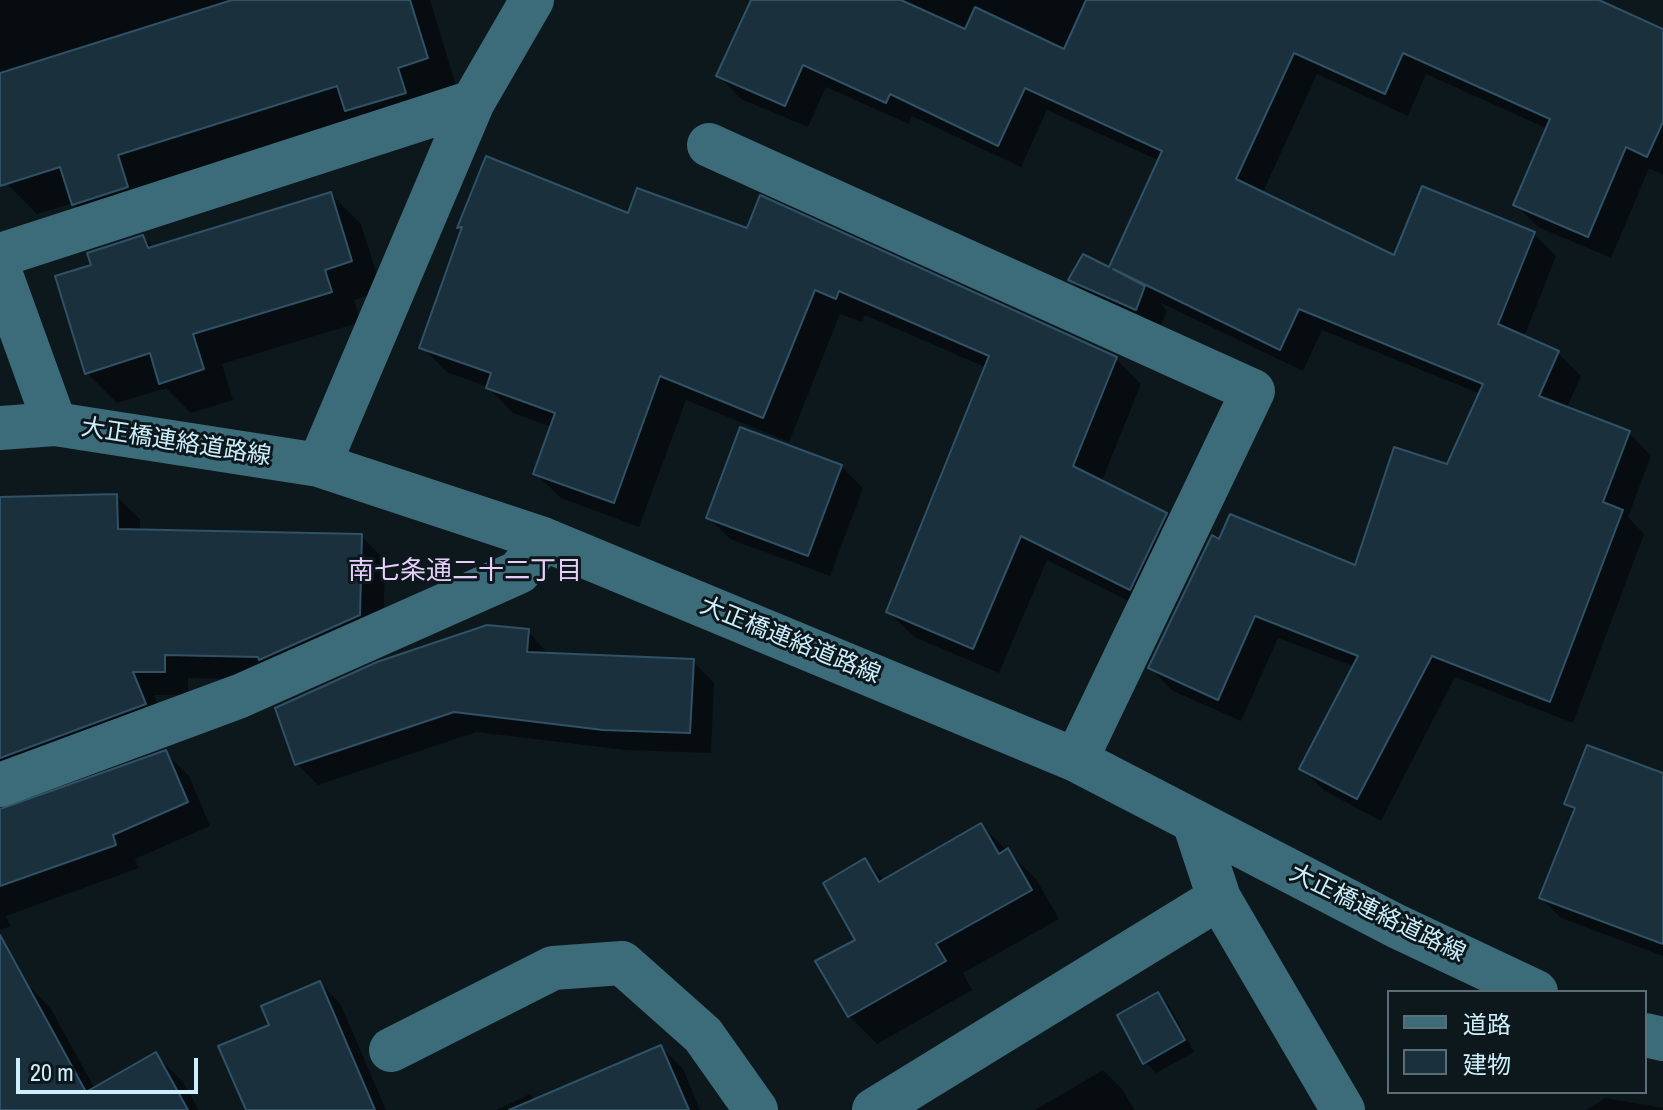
<!DOCTYPE html>
<html>
<head>
<meta charset="utf-8">
<style>
  body { margin:0 }
  #map { position:relative; width:1663px; height:1110px; overflow:hidden; background:#0d181d; font-family:"Archivo Narrow","Noto Sans JP",sans-serif }
  canvas { display:block }
  .legend { position:absolute; left:1387px; top:990px; width:260px; height:104px; box-sizing:border-box; background:#0d181d; border:2px solid #5a6e76; margin:0; padding:10px 14px; list-style:none; font-size:24px; color:#cdeefb }
  .legend li { display:flex; align-items:center; gap:16px; height:40px }
  .legend b { width:40px; border:2px solid #5a6e76 }
  .scale { position:absolute; left:16px; top:1058px; width:182px; height:36px; box-sizing:border-box; border:4px solid #cdeefb; border-top:0; padding-left:10px; font-size:24px; line-height:28px; white-space:nowrap; color:#cdeefb; -webkit-text-stroke:6px #0d181d; paint-order:stroke }
</style>
</head>
<body>
<div id="map">
<canvas width="1663" height="1110"></canvas>
<ul class="legend">
<li><b style="height:10px;background:#3c6c79"></b>道路</li>
<li><b style="height:22px;background:#1b303d"></b>建物</li>
</ul>
<div class="scale">20 m</div>
</div>
<script>
const c = document.querySelector('canvas').getContext('2d');
c.lineJoin = 'round';
function fillPath(path, color) {
  c.fillStyle = color;
  c.fill(path, 'evenodd');
}
function toPath(rows) {
  const path = new Path2D();
  for (const r of rows) {
    path.moveTo(r[0], r[1]);
    for (let i = 2; i < r.length; i += 2) path.lineTo(r[i], r[i + 1]);
  }
  return path;
}
function strokePath(path, color, width, dash) {
  c.strokeStyle = color;
  c.lineWidth = width;
  c.lineCap = dash ? 'butt' : 'round';
  c.setLineDash(dash || []);
  c.stroke(path);
}
function write(font, color, halo, rows, align = 'center') {
  c.font = font + ' "Archivo Narrow","Noto Sans JP",sans-serif';
  c.lineWidth = 6;
  c.setLineDash([]);
  c.textBaseline = 'middle';
  c.strokeStyle = halo;
  c.fillStyle = color;
  for (const [text, x, y, turn = 0] of rows) {
    c.save();
    c.translate(x, y);
    c.rotate((+turn || 0) * Math.PI / 180);
    c.textAlign = isNaN(turn) ? turn : align;
    if (halo) c.strokeText(text, 0, 0);
    c.fillText(text, 0, 0);
    c.restore();
  }
}
fillPath(toPath([
  [0,0,430,0,457,89,104,235,73,203,37,214,6,183,0,165],
  [753,0,1599,0,1663,30,1663,175,1649,168,1611,258,1538,227,1516,205,1548,129,1426,74,1408,116,1317,74,1262,194,1396,257,1534,234,1556,256,1524,337,1558,353,1581,376,1566,409,1629,433,1651,456,1628,517,1644,534,1573,723,1455,677,1381,821,1325,791,1302,769,1355,667,1278,638,1241,721,1173,691,1150,668,1213,538,1356,568,1448,467,1481,394,1322,330,1303,371,1159,302,1167,311,1158,332,1093,302,1071,280,1110,270,1160,161,1047,110,1021,167,912,116,909,124,826,87,808,127,741,99,719,76],
  [488,159,629,215,1116,359,1141,384,1101,483,1166,514,1191,540,1155,614,1047,560,999,673,914,637,888,611,987,368,865,315,862,322,840,314,789,442,686,400,639,527,561,498,535,473,552,427,513,413,488,387,447,372,422,347,463,231,460,228],
  [331,194,361,224,382,291,354,300,361,322,222,364,233,400,191,413,166,388,117,403,87,373,93,267,143,237,154,248],
  [841,466,863,488,830,576,730,539,708,517],
  [116,496,140,519,140,531,361,536,385,560,383,639,282,680,188,678,188,695,154,695,169,728,0,802,0,498],
  [528,631,549,655,693,661,714,683,711,753,626,750,476,732,318,785,297,764],
  [165,752,189,776,210,826,135,859,139,868,6,916,11,926,0,930,0,811],
  [1663,775,1663,956,1561,918,1541,898,1575,812,1566,803],
  [981,825,1036,879,1059,919,963,973,972,990,877,1044,849,1016,865,861,885,881],
  [24,981,51,1009,95,1089,156,1055,183,1082,199,1110,0,1110,0,993],
  [320,983,341,1005,386,1110,248,1110,271,1026],
  [1158,994,1169,1005,1194,1052,1156,1073,1145,1062],
  [661,1047,683,1069,700,1110,496,1110,530,1094,536,1101],
  [1103,1070,1123,1090,1134,1110,1035,1110],
  [1606,1098,1663,1108,1663,1110,1586,1110]
]), '#0007');
const building = toPath([
  [232,0,410,0,428,58,398,68,406,93,345,111,337,86,118,155,128,187,72,205,60,167,0,186,0,73,232,0],
  [751,0,901,0,965,29,975,7,1064,49,1086,0,1599,0,1663,29,1663,122,1647,157,1626,147,1588,237,1513,205,1550,119,1403,53,1385,94,1294,53,1236,179,1394,255,1422,186,1535,232,1498,324,1559,351,1539,396,1630,431,1603,502,1623,510,1550,702,1432,656,1357,799,1299,769,1358,656,1255,616,1218,700,1148,668,1212,535,1219,539,1230,514,1355,565,1394,447,1447,464,1483,384,1299,309,1280,350,1113,269,1145,286,1136,310,1068,280,1083,254,1109,267,1162,151,1025,88,998,146,890,94,886,103,803,65,785,106,716,76,751,0],
  [486,156,628,213,637,188,747,228,760,195,1117,357,1073,466,1167,513,1130,590,1021,536,973,649,886,612,989,356,839,291,836,299,815,290,763,418,660,376,614,503,533,474,555,413,486,388,491,373,419,348,462,227,457,228,486,156],
  [331,192,352,261,325,270,332,292,193,334,204,369,159,384,150,353,85,374,55,276,91,265,87,253,143,235,148,248,331,192],
  [740,427,842,465,808,556,706,518,740,427],
  [117,494,118,529,362,534,360,615,259,660,258,657,165,655,165,672,133,672,146,704,0,758,0,497,117,494],
  [487,625,529,629,527,652,694,659,690,733,603,730,454,712,295,765,275,708,377,662,487,625],
  [1587,745,1663,773,1663,944,1539,898,1575,808,1564,804,1587,745],
  [166,750,188,802,113,835,116,845,0,886,0,809,166,750],
  [981,823,999,854,1008,848,1032,890,936,944,946,961,848,1017,815,961,855,940,823,883,865,858,879,882,981,823],
  [0,935,86,1092,156,1052,188,1110,0,1110,0,935],
  [320,981,375,1110,246,1110,218,1046,269,1025,261,1006,320,981],
  [1158,992,1185,1040,1143,1064,1117,1015,1158,992],
  [661,1045,689,1110,509,1110,661,1045]
]);
fillPath(building, '#1b303d');
strokePath(building, '#2f5267', 2);
strokePath(toPath([
  [709,145,1253,391,1076,760],
  [0,255,473,102,532,0],
  [0,272,55,424],
  [0,428,55,424,319,465,543,539,1076,760,1396,926,1536,992],
  [319,465,473,102],
  [0,785,240,696,519,572,543,539],
  [1194,822,1219,898,1343,1110],
  [1645,1035,1663,1039],
  [391,1050,553,968,622,963,703,1035,756,1110],
  [874,1110,1219,898]
]), '#3c6c79', 44);
write('24px', '#cdeefb', '#0d181d', [
  ["大正橋連絡道路線",176,443,9],
  ["大正橋連絡道路線",790,641,22],
  ["大正橋連絡道路線",1377,914,26]
]);
write('26px', '#e7cffb', '#0d181d', [
  ["南七条通二十二丁目",465,572]
]);
</script>
</body>
</html>
